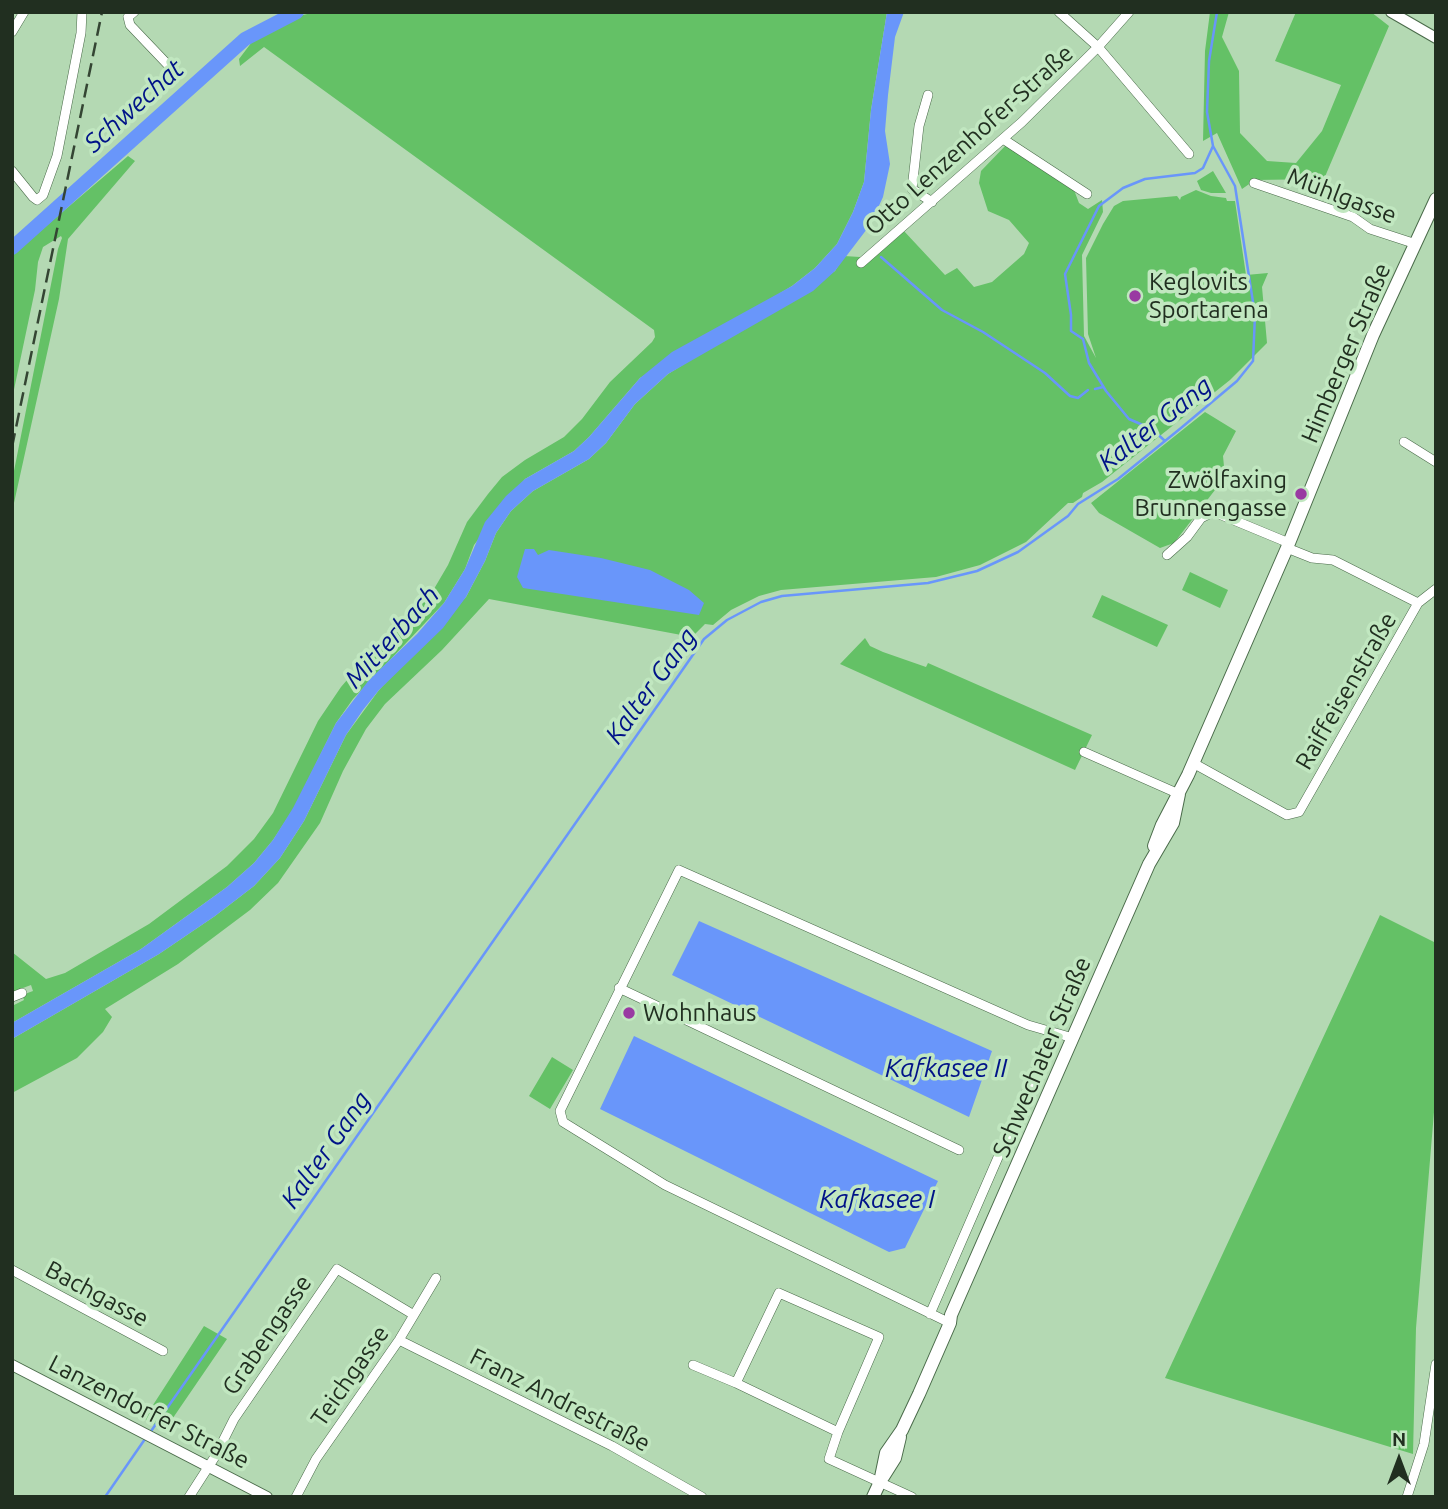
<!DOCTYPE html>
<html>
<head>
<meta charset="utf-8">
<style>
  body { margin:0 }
  #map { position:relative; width:1448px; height:1509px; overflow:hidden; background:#b4d9b3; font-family:Ubuntu,sans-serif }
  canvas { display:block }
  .frame { position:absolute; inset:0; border:14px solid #212f20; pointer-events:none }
  .north { position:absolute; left:1364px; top:1425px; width:70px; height:70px; -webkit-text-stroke:5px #c1e7c0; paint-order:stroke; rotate:0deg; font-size:19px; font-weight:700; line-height:28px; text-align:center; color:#212f20 }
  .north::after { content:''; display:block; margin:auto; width:24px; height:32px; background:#212f20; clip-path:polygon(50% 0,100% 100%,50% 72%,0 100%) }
</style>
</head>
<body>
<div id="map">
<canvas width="1448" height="1509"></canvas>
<div class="frame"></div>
<div class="north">N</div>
</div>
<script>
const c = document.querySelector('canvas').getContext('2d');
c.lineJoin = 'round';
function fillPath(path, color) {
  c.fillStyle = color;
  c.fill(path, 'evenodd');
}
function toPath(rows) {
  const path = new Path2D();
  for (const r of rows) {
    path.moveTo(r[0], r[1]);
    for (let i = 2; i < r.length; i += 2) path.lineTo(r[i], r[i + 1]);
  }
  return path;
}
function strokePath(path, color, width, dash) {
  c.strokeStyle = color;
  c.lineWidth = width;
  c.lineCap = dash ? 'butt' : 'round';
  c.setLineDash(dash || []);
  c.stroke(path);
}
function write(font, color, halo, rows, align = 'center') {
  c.font = font + ' Ubuntu,sans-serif';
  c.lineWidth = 7;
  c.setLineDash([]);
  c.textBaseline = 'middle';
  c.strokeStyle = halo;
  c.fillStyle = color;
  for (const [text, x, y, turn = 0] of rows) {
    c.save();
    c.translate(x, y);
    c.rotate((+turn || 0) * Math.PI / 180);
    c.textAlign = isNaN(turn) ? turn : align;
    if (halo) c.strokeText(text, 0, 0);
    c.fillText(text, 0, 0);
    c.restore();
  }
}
fillPath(toPath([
  [316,12,887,12,871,110,864,182,853,212,837,244,815,268,792,286,640,378,589,437,574,451,525,479,474,545,465,569,444,603,353,699,336,723,294,808,273,840,254,863,227,887,141,949,12,1023,12,1006,24,1000,22,995,33,991,31,985,12,992,12,952,46,979,65,973,149,924,227,866,254,839,273,813,318,721,341,687,371,652,410,617,431,594,448,565,467,522,488,494,502,477,525,460,564,437,582,419,610,382,652,342,655,337,654,330,264,47,240,66,239,59,258,34,294,17],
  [1210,12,1229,12,1222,37,1239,71,1240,133,1267,161,1296,163,1322,131,1341,85,1275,61,1296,12,1371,12,1389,26,1324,179,1255,180,1242,189,1217,133,1203,141,1205,51],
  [1007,144,1074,190,1079,203,1088,209,1102,200,1103,212,1082,255,1084,336,1096,358,1088,334,1086,258,1103,224,1114,206,1123,201,1177,196,1180,200,1181,197,1196,190,1211,196,1226,198,1227,201,1235,201,1246,275,1268,273,1262,287,1267,343,1230,380,1102,482,1083,493,1082,497,1073,503,1068,503,1026,542,980,565,936,577,781,590,759,596,731,610,713,625,705,624,692,637,489,599,442,650,385,704,366,729,343,771,320,823,278,883,250,910,178,964,105,1009,112,1017,103,1032,77,1058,12,1093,12,1039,159,954,215,916,254,886,280,858,304,821,346,735,379,690,466,597,485,561,496,533,511,511,533,491,589,459,606,443,635,404,668,374,835,271,844,256,860,257,868,261,903,230,945,275,957,268,974,287,992,282,1024,254,1029,243,1009,220,988,211,979,183,981,171],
  [128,156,135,161,68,239,59,299,12,512,12,481,58,249,62,238,61,236,43,247,38,262,35,290,12,399,12,255],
  [1213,171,1226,193,1211,193,1201,190,1197,181],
  [1205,412,1236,431,1223,456,1225,477,1174,543,1160,548,1099,513,1091,503],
  [1190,572,1228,590,1220,608,1182,590],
  [1102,595,1168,625,1157,647,1092,617],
  [865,638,870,646,883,652,926,667,928,663,1092,735,1075,770,840,664],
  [1380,915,1436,943,1436,1088,1416,1328,1413,1454,1165,1378],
  [552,1057,573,1070,550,1109,529,1096],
  [204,1326,227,1339,164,1431,144,1419]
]), '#64c166');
fillPath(toPath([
  [887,12,904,12,895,37,888,95,885,131,890,164,883,197,870,225,835,271,813,291,668,374,635,404,606,443,589,459,533,491,511,511,496,533,485,561,466,597,443,628,379,690,363,710,346,735,304,821,280,858,254,886,215,916,159,954,12,1039,12,1023,141,949,227,887,254,863,273,840,293,808,336,723,369,680,417,634,444,603,465,569,485,522,506,496,525,479,574,451,589,437,640,378,672,352,792,286,815,268,837,244,853,212,864,182,871,110],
  [525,549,534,549,538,555,549,550,601,558,650,570,689,590,704,603,699,615,523,588,517,577],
  [699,921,992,1051,969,1117,672,975],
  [634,1036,938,1181,905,1248,889,1252,600,1109]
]), '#6996fa');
strokePath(toPath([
  [881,257,942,310,983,332,1045,373,1070,396,1078,398,1088,390],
  [1095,389,1103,387],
  [1165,441,1152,429,1129,419,1106,391,1089,363,1083,339,1071,331,1071,315,1065,274,1099,206,1123,188,1145,179,1195,173,1203,168,1213,146],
  [149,1434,704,639,727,620,761,602,782,596,928,583,977,571,1018,552,1068,516,1078,504,1118,479,1181,428,1237,381,1253,361,1255,315,1235,186,1213,146,1207,112,1209,61,1217,12],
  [105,1497,145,1439]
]), '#6996fa', 2.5);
strokePath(toPath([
  [12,248,245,39,297,12]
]), '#6996fa', 14);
const minor = toPath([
  [134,12,128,17,130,25,170,67],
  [1059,12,1098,47,1189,154],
  [12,32,24,12],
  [928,95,919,126,912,189,932,202],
  [1003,139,1087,194],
  [12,171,33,197,37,200,43,195,57,156,81,33,82,12],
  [1254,183,1353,217,1370,229,1416,244],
  [861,263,1022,122,1098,47,1129,12],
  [1404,442,1436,462],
  [1287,548,1312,558,1333,560,1418,603],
  [1167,555,1187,537,1201,518,1209,514,1219,514,1289,543],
  [1084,752,1179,794],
  [1193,763,1287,815,1299,812,1418,603,1436,589],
  [619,988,959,1150],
  [12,997,22,993],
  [12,1270,163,1351],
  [930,1314,1052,1033],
  [950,1323,665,1185,563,1122,560,1111,679,870,1028,1025,1073,1038],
  [399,1340,612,1446,702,1497],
  [693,1365,736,1383],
  [838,1432,736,1383,779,1293,879,1337,838,1432,829,1459,912,1497],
  [189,1497,216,1455,234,1419,337,1269,414,1315],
  [296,1497,316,1459,399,1340,436,1278],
  [1407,1497,1424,1444,1436,1364]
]);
const tertiary = toPath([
  [1391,12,1436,38],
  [12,1365,267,1497]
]);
const secondary = toPath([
  [1154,846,1162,825,1188,775,1287,548,1373,335,1436,199],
  [883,1477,895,1458,900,1437],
  [873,1497,880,1482,886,1453,902,1430,919,1394,950,1323,951,1315,1149,864,1173,823,1179,794]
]);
strokePath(minor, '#4a6b4a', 10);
strokePath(tertiary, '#4a6b4a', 12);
strokePath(secondary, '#4a6b4a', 14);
strokePath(minor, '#fff', 9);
strokePath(tertiary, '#fff', 10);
strokePath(secondary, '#fff', 12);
strokePath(toPath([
  [12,447,102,12]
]), '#344533', 2.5, [14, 7]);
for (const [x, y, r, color] of [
  [1135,296,7,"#993aa2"],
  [1301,494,7,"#993aa2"],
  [629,1013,7,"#993aa2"]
]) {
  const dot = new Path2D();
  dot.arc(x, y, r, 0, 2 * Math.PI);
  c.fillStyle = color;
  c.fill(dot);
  strokePath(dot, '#c1e7c0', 2.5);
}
write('24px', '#212f20', '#c1e7c0', [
  ["Otto Lenzenhofer-Straße",969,140,-42],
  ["Mühlgasse",1342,196,21],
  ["Himberger Straße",1346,353,-67],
  ["Raiffeisenstraße",1346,691,-60],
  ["Schwechater Straße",1042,1057,-67],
  ["Bachgasse",97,1294,28],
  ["Grabengasse",267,1335,-56],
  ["Teichgasse",350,1376,-55],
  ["Franz Andrestraße",560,1400,27],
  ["Lanzendorfer Straße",149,1412,27]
]);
write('24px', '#212f20', '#c1e7c0', [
  ["Keglovits",1149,282],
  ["Sportarena",1149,310],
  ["Zwölfaxing",1287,480,"right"],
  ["Brunnengasse",1287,508,"right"],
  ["Wohnhaus",643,1013]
], 'left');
write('italic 26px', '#001388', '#c1e7c0', [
  ["Schwechat",134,106,-42],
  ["Kalter Gang",1155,424,-38],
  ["Mitterbach",392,637,-48],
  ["Kalter Gang",651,686,-54],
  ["Kafkasee II",946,1068],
  ["Kalter Gang",326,1150,-55],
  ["Kafkasee I",877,1199]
]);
</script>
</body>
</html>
